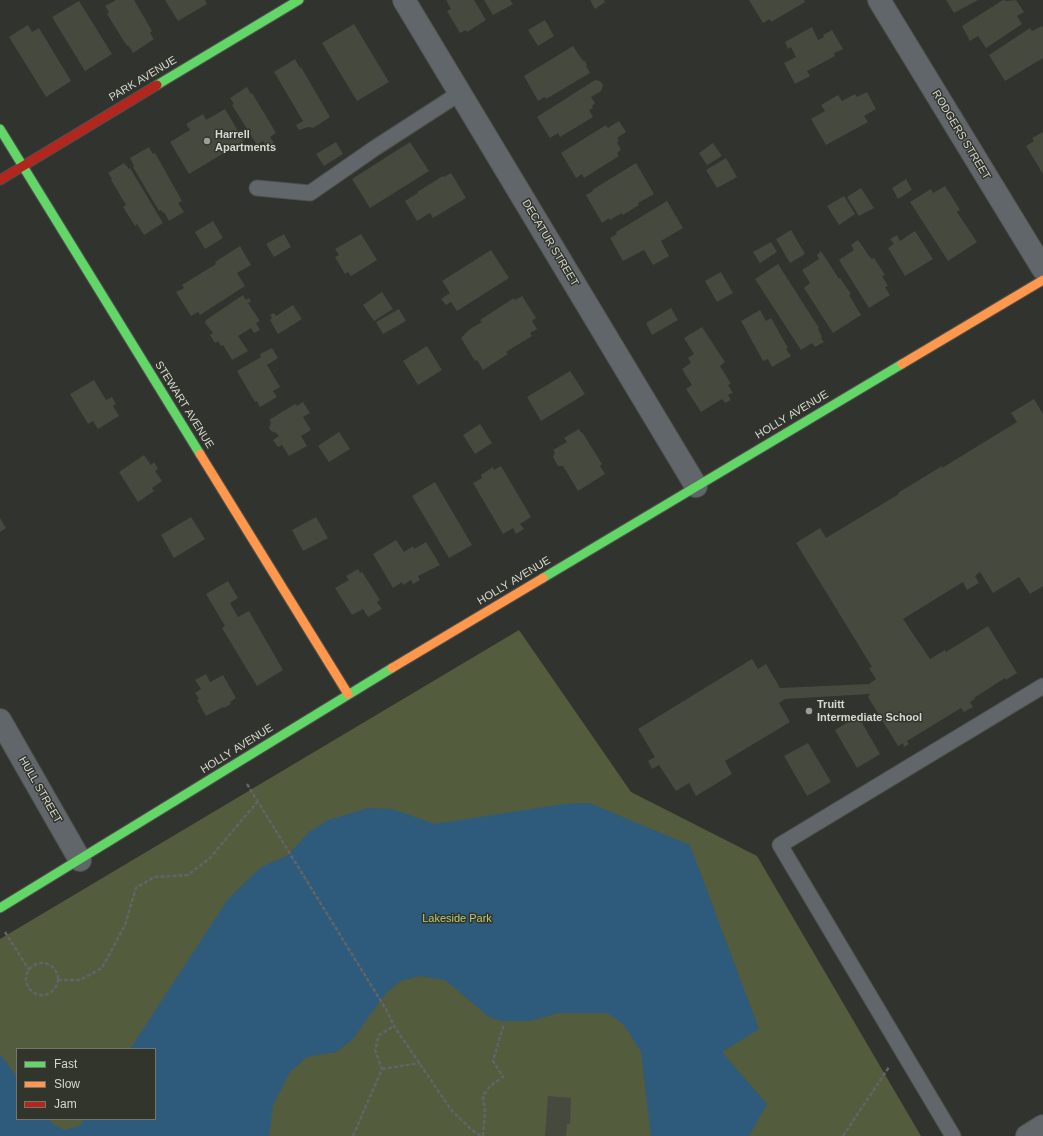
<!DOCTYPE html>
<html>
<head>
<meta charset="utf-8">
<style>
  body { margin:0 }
  #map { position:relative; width:1043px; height:1136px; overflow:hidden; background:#31332e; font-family:Helvetica,sans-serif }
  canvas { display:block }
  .legend { position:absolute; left:16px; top:1048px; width:140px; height:72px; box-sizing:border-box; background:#32352c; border:1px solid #73766e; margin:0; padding:5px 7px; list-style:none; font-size:12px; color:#d5d7d1 }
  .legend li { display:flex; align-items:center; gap:8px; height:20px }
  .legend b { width:20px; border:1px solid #73766e }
</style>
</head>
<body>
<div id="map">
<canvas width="1043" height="1136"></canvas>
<ul class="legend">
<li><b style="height:5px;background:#63d668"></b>Fast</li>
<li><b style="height:5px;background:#ff974d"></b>Slow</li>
<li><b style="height:5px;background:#b3261e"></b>Jam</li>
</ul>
</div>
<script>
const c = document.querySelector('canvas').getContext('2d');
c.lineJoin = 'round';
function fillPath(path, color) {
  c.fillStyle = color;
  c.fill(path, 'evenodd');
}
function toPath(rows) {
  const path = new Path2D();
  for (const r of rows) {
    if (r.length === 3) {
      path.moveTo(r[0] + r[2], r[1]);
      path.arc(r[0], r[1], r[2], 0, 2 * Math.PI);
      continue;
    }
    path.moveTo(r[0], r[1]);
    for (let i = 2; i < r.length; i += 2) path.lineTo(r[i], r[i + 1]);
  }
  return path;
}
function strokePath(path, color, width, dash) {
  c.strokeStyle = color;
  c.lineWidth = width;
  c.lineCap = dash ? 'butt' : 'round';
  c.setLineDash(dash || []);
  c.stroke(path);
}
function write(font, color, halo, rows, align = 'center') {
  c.font = font + ' Helvetica,sans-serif';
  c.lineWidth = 3;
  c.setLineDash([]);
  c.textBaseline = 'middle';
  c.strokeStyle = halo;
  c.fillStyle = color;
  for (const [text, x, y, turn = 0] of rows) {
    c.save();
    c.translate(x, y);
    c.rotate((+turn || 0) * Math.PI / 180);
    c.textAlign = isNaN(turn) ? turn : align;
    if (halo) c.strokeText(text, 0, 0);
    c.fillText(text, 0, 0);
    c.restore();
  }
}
fillPath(toPath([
  [519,630,631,792,757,856,921,1136,0,1136,0,939],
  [17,1049,155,1049,155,1119,17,1119]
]), '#535c3c');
fillPath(toPath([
  [589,803,690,845,759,1029,722,1052,767,1104,749,1136,651,1136,641,1052,624,1025,607,1013,559,1013,530,1021,503,1021,490,1018,445,980,420,976,401,981,387,992,352,1040,336,1052,307,1057,290,1072,273,1105,269,1136,0,1136,0,1054,17,1077,17,1119,49,1119,51,1123,64,1130,80,1126,84,1119,155,1119,155,1049,130,1049,228,899,261,867,287,856,309,832,328,820,368,808,392,809,435,824,564,804]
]), '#2e5b7b');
fillPath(toPath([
  [116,0,134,0,152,31,150,33,154,39,133,53,128,45,127,46,107,14,109,12,105,6],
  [165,0,205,0,207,4,178,21],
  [446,0,474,0,486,20,467,32,466,30,460,33,447,11,451,9],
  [484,0,510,0,513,4,493,15],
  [590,0,604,0,605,2,595,9],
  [749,0,804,0,805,2,771,22,770,19,763,23],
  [946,0,978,0,954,13],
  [1003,0,1007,1,1016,0,1024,12,1017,16,1022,24,986,48,978,36,970,41,962,26],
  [79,1,112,54,85,71,52,17],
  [545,20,554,36,538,46,528,30],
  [354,24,389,82,357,101,322,43],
  [28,25,32,32,39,28,71,81,46,97,9,37],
  [1042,26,1043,28,1043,58,1005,81,989,55,1030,28,1032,31],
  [812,27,818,40,824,37,823,35,832,30,843,49,834,53,835,56,807,71,810,76,795,84,784,63,796,57,791,47,788,49,785,42],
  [573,46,583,61,584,60,587,65,586,66,590,73,546,99,545,97,538,101,524,76],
  [295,59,300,68,301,67,330,117,313,128,308,127,299,130,296,125,303,121,274,72],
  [595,80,600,81,603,85,601,91,591,97,595,103,592,106,593,108,589,110,593,117,560,137,558,133,550,138,537,117],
  [247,87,251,94,252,93,276,133,270,137,274,143,267,147,263,141,257,145,232,105,234,104,230,98],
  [867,92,876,109,864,116,868,122,826,145,811,119,825,111,821,105,838,95,842,101,855,94,857,97],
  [225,109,244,141,189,174,170,142,190,130,186,124,203,114,206,120],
  [619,121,626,132,617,138,619,141,617,142,621,150,617,153,619,156,584,178,582,174,576,178,561,153,606,125,608,128],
  [1043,132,1043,174,1026,146,1034,141,1032,138],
  [336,142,343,154,324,166,316,154],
  [410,142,429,171,370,208,352,179],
  [713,143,722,156,707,165,699,153],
  [149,147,153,154,155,153,182,201,178,203,184,212,169,221,164,212,163,213,161,210,159,211,133,167,134,166,130,158],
  [726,158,737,177,717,188,706,170],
  [124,163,129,169,130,168,163,223,144,235,137,224,135,226,123,207,126,205,111,180,112,179,108,173],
  [636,163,654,194,638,203,639,205,623,215,622,213,610,220,609,218,602,223,586,195,593,191,592,190],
  [451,173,466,198,433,218,430,213,417,221,405,201,418,193,417,192,443,176,444,177],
  [906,179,912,190,898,199,892,188],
  [945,186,960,210,957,212,977,242,948,261,910,202,931,189,933,193],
  [861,188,874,208,859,216,847,197],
  [844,196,855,214,839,225,827,206],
  [667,201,683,228,661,241,669,256,653,265,644,250,623,261,610,238,617,234,616,232],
  [213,221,223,238,205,249,195,232],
  [791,230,805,254,790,263,776,239],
  [915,231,933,259,905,276,888,248,894,244,890,239,897,235,900,241],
  [284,234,291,247,274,257,266,244],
  [361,234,377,260,351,276,348,272,345,274,335,257,339,255,335,249],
  [858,240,869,256,872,259,874,258,885,275,882,276,888,286,885,287,890,295,869,308,839,260,854,250,851,245],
  [771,242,777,252,760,263,753,252],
  [240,246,251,265,237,273,245,286,200,315,198,312,191,316,176,292,184,288,182,285,216,264,215,262],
  [491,250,509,278,457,311,451,302,446,305,441,299,450,293,442,281],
  [821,251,839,279,840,278,851,294,849,295,861,315,833,333,804,288,810,283,802,270,819,259,817,255],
  [778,264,819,328,818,329,822,337,821,338,824,342,815,347,812,343,801,350,755,279],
  [721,272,733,293,717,302,705,281],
  [382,292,393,309,374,321,363,305],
  [243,295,246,300,249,298,251,302,248,303,260,321,256,323,260,330,254,333,251,328,238,336,248,351,232,360,223,345,221,346,218,341,215,343,210,335,213,333,205,323,206,320],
  [522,296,536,318,532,321,537,329,530,333,532,336,506,352,508,354,483,370,477,360,475,361,461,338,470,329,482,322,480,320,514,298,515,300],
  [293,305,302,319,278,334,270,320,272,318,270,315,274,313,276,316],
  [671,308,678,320,652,335,646,323],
  [399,309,406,321,383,334,376,322],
  [760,310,766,321,771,318,788,348,786,349,791,356,772,367,768,359,763,361,741,321],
  [702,327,725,362,720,366,731,384,728,385,733,393,728,395,731,400,725,403,722,399,701,412,686,389,692,385,682,369,691,363,688,358,694,354,684,338],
  [427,346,442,370,418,385,403,361],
  [272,348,278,358,267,365,280,387,273,391,277,397,260,407,257,401,255,402,237,371,261,357,260,354],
  [570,371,585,394,541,421,527,397],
  [94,380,106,400,112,397,116,404,113,406,119,416,98,429,93,421,88,424,70,394],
  [1034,399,1043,414,1043,586,1030,594,1019,577,993,593,980,572,975,576,979,583,967,590,963,582,903,619,930,659,945,650,946,652,988,626,1017,673,1006,680,1005,678,974,698,975,699,970,702,973,707,964,712,961,708,907,741,909,744,904,747,903,743,898,746,868,697,870,694,785,699,779,703,790,722,725,761,732,774,696,796,689,783,676,791,659,765,652,769,648,761,655,757,638,729,752,659,758,669,766,664,780,688,869,684,876,679,869,668,872,667,796,543,820,528,826,538,899,494,898,493,942,466,942,468,1017,422,1011,413],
  [303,402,310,413,303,417,311,430,301,436,307,446,289,456,282,445,278,447,273,440,279,436,276,433,271,431,269,428,271,422,269,420,295,404,297,406],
  [480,424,492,443,475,454,463,435],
  [579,429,581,433,582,432,602,464,600,466,605,474,578,491,563,466,558,466,553,457,555,452,553,450,567,442,564,438],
  [339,432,350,449,329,462,318,446],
  [144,455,151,465,154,462,158,469,155,471,162,481,152,488,154,491,138,502,119,472],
  [501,466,531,517,520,524,524,529,516,534,513,528,503,534,473,483,482,478,481,475,493,467,494,470],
  [435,482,472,545,449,558,412,496],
  [191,517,205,539,174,558,161,535],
  [316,517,328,538,303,551,292,530],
  [0,518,6,528,0,532],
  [396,540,404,552,413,546,414,549,426,542,440,565,418,576,420,580,413,584,411,580,403,585,402,582,393,588,373,554],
  [358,569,360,573,362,572,380,600,377,602,382,609,368,617,363,609,352,615,335,588,349,580,346,576],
  [228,581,238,598,230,603,238,617,249,611,283,670,257,686,222,628,225,626,206,594],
  [206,674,210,682,223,675,236,698,230,702,231,704,224,708,223,707,206,716,197,700,199,699,195,693,201,689,195,680],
  [858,716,880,754,857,768,835,730],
  [808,743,831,782,807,796,784,756],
  [548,1096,571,1098,570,1124,567,1124,566,1136,545,1136]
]), '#46493e');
const lane = toPath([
  [257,188,310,193,375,148,460,93],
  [953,1136,780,845,1043,686]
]);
const street = toPath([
  [404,0,696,486],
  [879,0,1043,269],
  [0,720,80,860],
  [1027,1136,1043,1126]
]);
const fast = toPath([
  [157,85,299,0],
  [0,129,200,454],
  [543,578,902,364],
  [0,908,392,668]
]);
const slow = toPath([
  [902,364,1043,280],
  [200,454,348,694],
  [392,668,543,578]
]);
const jam = toPath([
  [0,180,157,85]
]);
strokePath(lane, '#4f504c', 17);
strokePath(street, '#4f504c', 24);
strokePath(fast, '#4f504c', 11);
strokePath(slow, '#4f504c', 11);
strokePath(jam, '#4f504c', 11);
strokePath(toPath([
  [247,784,387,1011,394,1026,452,1111,472,1130,481,1136],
  [5,932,29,970],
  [42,979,16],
  [58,980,80,980,102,968,125,925,136,888,154,877,188,875,210,858,258,801],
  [382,1069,420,1063],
  [353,1136,382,1069,375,1050,379,1035,394,1026],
  [483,1136,485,1112,483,1096,490,1086,503,1077,493,1061,504,1024],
  [843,1136,889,1067]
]), '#616466', 2.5, [4, 2]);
strokePath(lane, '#60666a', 15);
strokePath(street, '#60666a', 22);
strokePath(fast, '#63d668', 9);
strokePath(slow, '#ff974d', 9);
strokePath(jam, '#b3261e', 9);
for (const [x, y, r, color] of [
  [207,141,4,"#9c9e98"],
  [809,711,4,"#9c9e98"]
]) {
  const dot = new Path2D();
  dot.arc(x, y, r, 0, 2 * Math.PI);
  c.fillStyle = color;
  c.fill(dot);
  strokePath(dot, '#32352c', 1.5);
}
write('11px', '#d5d7d1', '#32352c', [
  ["PARK AVENUE",143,79,-31],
  ["RODGERS STREET",961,135,59],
  ["DECATUR STREET",550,243,59],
  ["STEWART AVENUE",184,405,58],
  ["HOLLY AVENUE",792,415,-31],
  ["HOLLY AVENUE",514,581,-31],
  ["HOLLY AVENUE",237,749,-32],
  ["HULL STREET",40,790,60]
]);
write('bold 11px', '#d5d7d1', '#32352c', [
  ["Harrell",215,135],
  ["Apartments",215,148],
  ["Truitt",817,705],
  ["Intermediate School",817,718]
], 'left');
write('11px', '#b6cb79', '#32352c', [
  ["Lakeside Park",457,919]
]);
</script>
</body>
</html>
